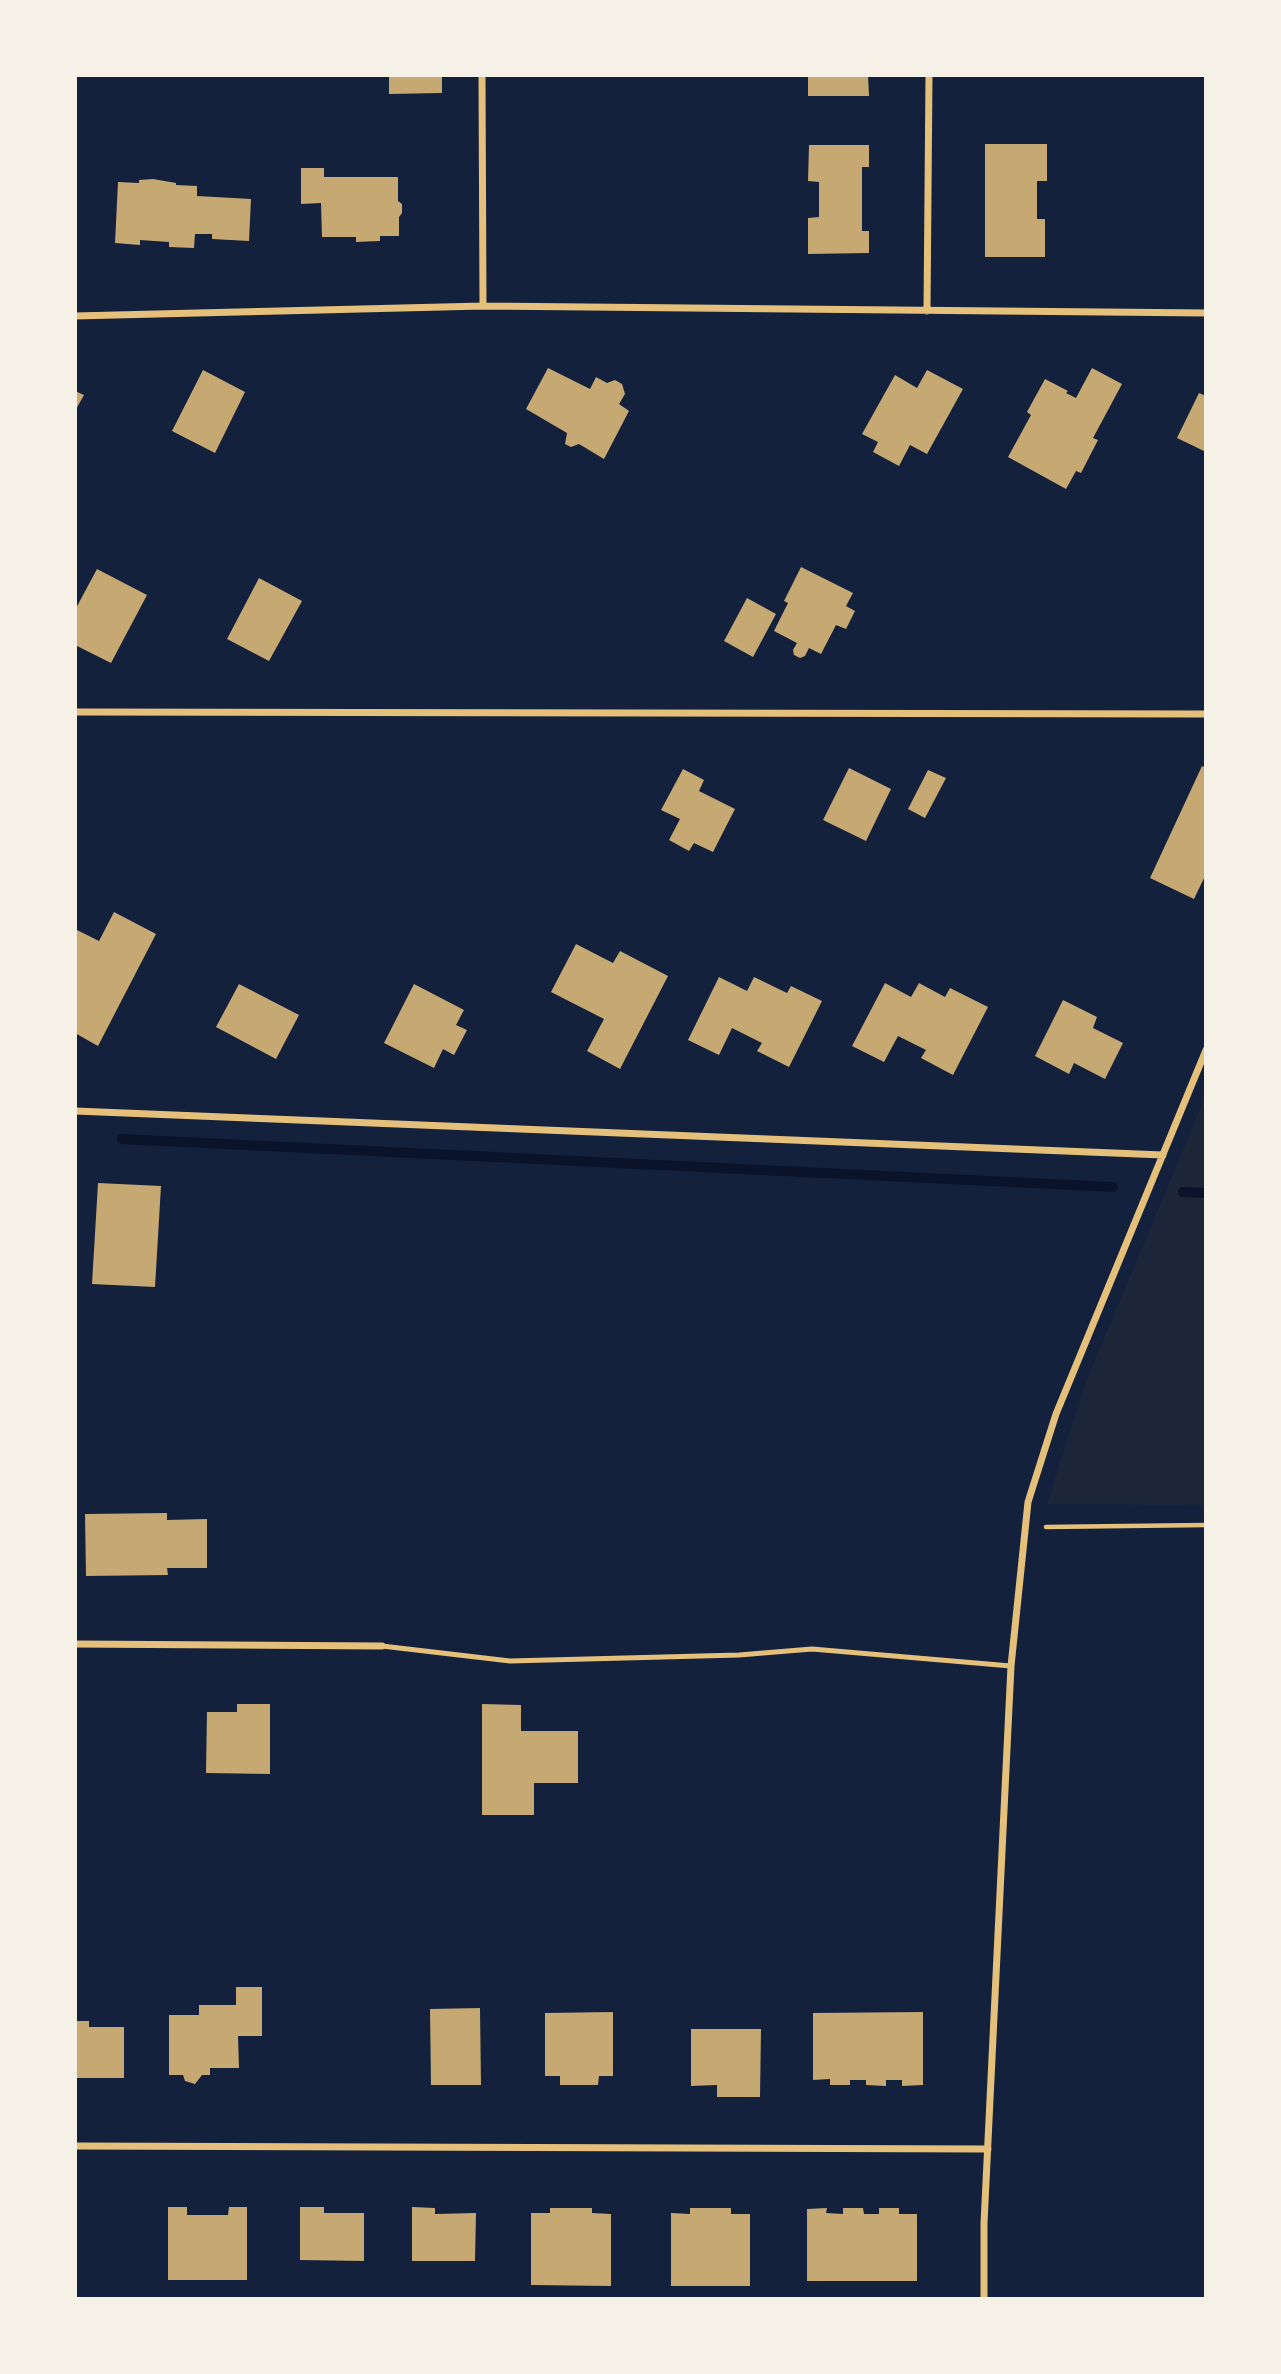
<!DOCTYPE html>
<html>
<head>
<meta charset="utf-8">
<style>
  body { margin:0 }
  #map { position:relative; width:1281px; height:2374px; overflow:hidden; background:#14213d; font-family:Montserrat,sans-serif }
  canvas { display:block }
  .frame { position:absolute; inset:0; border:77px solid #f6f1e7; pointer-events:none }
</style>
</head>
<body>
<div id="map">
<canvas width="1281" height="2374"></canvas>
<div class="frame"></div>
</div>
<script>
const c = document.querySelector('canvas').getContext('2d');
c.lineJoin = 'round';
function fillPath(path, color) {
  c.fillStyle = color;
  c.fill(path, 'evenodd');
}
function toPath(rows) {
  const path = new Path2D();
  for (const r of rows) {
    path.moveTo(r[0], r[1]);
    for (let i = 2; i < r.length; i += 2) path.lineTo(r[i], r[i + 1]);
  }
  return path;
}
function strokePath(path, color, width, dash) {
  c.strokeStyle = color;
  c.lineWidth = width;
  c.lineCap = dash ? 'butt' : 'round';
  c.setLineDash(dash || []);
  c.stroke(path);
}
fillPath(toPath([
  [1206,1095,1206,1505,1047,1504,1085,1384]
]), '#1d2539');
strokePath(toPath([
  [122,1139,1113,1187],
  [1183,1192,1206,1193]
]), '#0b132b', 10);
fillPath(toPath([
  [389,75,442,75,442,93,389,94],
  [808,75,868,75,869,96,808,96],
  [985,144,1047,144,1047,181,1037,181,1037,219,1045,219,1045,257,985,257],
  [809,145,869,145,869,167,862,167,862,231,869,231,869,253,808,254,808,218,819,217,819,182,808,181],
  [301,168,324,168,324,177,398,177,398,201,402,204,402,213,399,217,399,236,380,236,380,241,356,242,356,237,322,237,321,203,301,204],
  [153,179,176,183,176,185,197,186,197,196,251,199,249,241,212,239,212,234,195,234,194,248,169,247,169,242,140,240,140,245,115,243,118,182,139,183,139,180],
  [548,368,590,389,596,377,607,383,615,380,622,384,625,394,619,404,629,411,604,459,579,444,571,447,565,444,567,433,526,409],
  [1092,368,1122,384,1093,438,1098,440,1081,473,1076,471,1066,489,1008,457,1031,415,1027,412,1045,379,1068,391,1066,393,1076,398],
  [203,370,245,392,215,453,172,431],
  [927,370,963,389,927,454,910,445,899,466,873,452,878,442,862,434,895,375,917,388],
  [75,391,84,395,75,411],
  [1199,393,1206,396,1206,452,1177,438],
  [801,567,853,593,846,606,855,611,846,629,836,625,821,654,809,648,805,656,800,658,794,655,793,650,797,643,774,631,788,603,784,601],
  [97,569,147,595,111,663,75,645,75,610],
  [259,578,302,601,269,661,227,639],
  [747,598,776,614,753,657,724,641],
  [1202,766,1206,768,1206,874,1194,899,1150,878],
  [849,768,891,789,866,841,823,820],
  [683,769,704,780,699,791,735,809,713,852,694,843,689,851,669,840,680,819,661,810],
  [928,770,946,778,925,818,908,809],
  [114,912,156,934,98,1046,75,1033,75,933,77,930,99,941],
  [576,944,613,963,620,951,668,976,620,1069,587,1051,604,1019,551,992],
  [719,977,747,991,754,977,787,993,791,986,822,1001,789,1067,757,1051,762,1043,732,1028,719,1055,688,1040],
  [885,983,911,997,919,983,945,997,950,988,988,1007,953,1075,921,1058,926,1050,898,1036,884,1062,852,1046],
  [239,984,299,1015,276,1059,216,1027],
  [414,984,464,1010,456,1025,467,1030,454,1055,443,1049,434,1068,384,1043],
  [1063,1000,1097,1017,1093,1028,1123,1043,1105,1079,1074,1063,1069,1074,1035,1056],
  [98,1183,161,1186,155,1287,92,1284],
  [167,1513,167,1520,207,1519,207,1568,167,1568,168,1575,86,1576,85,1514],
  [237,1704,270,1704,270,1774,206,1773,207,1712,237,1712],
  [482,1704,521,1705,521,1731,578,1731,578,1783,534,1783,534,1815,482,1815],
  [236,1987,262,1987,262,2036,238,2036,239,2068,210,2068,210,2075,202,2075,195,2084,185,2081,183,2075,169,2075,169,2015,199,2015,199,2005,236,2005],
  [480,2008,481,2085,431,2085,430,2009],
  [613,2012,613,2076,599,2076,598,2085,560,2085,560,2076,545,2076,545,2013],
  [923,2012,923,2085,902,2086,902,2080,886,2080,886,2086,866,2085,866,2080,850,2080,850,2085,830,2085,830,2079,813,2080,813,2013],
  [75,2021,89,2021,89,2027,124,2027,124,2078,75,2078],
  [691,2029,761,2029,760,2097,717,2097,717,2085,691,2086],
  [168,2207,187,2207,187,2215,228,2215,229,2207,247,2207,247,2280,168,2280],
  [300,2207,324,2207,324,2213,364,2213,364,2261,300,2260],
  [412,2207,435,2208,435,2214,476,2213,475,2261,412,2261],
  [550,2208,592,2208,592,2213,611,2214,611,2286,531,2285,531,2213,550,2213],
  [690,2208,731,2208,731,2214,750,2214,750,2286,671,2286,671,2213,690,2214],
  [827,2208,826,2213,843,2214,843,2208,863,2208,864,2214,879,2214,879,2208,899,2208,899,2214,917,2214,917,2281,807,2281,807,2209]
]), '#c6a872');
strokePath(toPath([
  [1046,1527,1206,1525]
]), '#e5c07b', 4.5);
strokePath(toPath([
  [382,1646,510,1661,739,1655,812,1649,1011,1666]
]), '#e5c07b', 5);
strokePath(toPath([
  [482,75,483,306],
  [927,311,929,75],
  [75,316,483,306,1206,313],
  [75,712,1206,714],
  [75,1111,1163,1155],
  [75,1644,382,1646],
  [75,2146,988,2149],
  [984,2299,984,2223,1011,1666,1028,1502,1056,1414,1206,1050]
]), '#e5c07b', 7);
</script>
</body>
</html>
